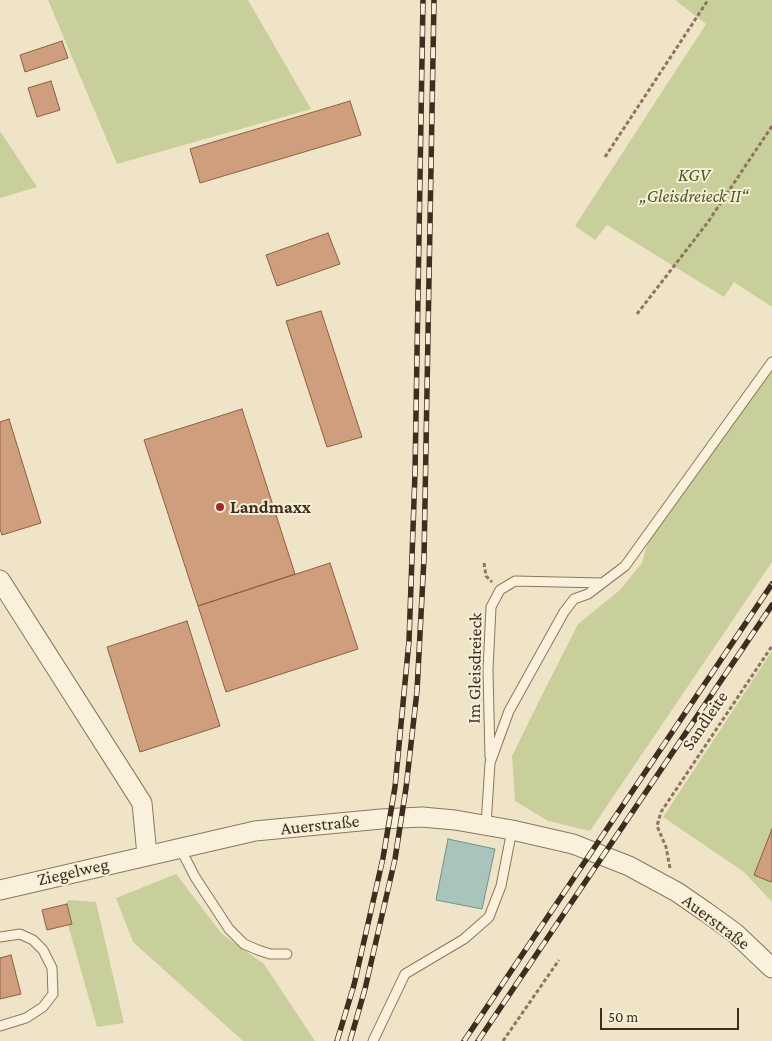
<!DOCTYPE html>
<html>
<head>
<meta charset="utf-8">
<style>
  body { margin:0 }
  #map { position:relative; width:772px; height:1041px; overflow:hidden; background:#f0e4c8; font-family:"Crimson Pro",serif }
  canvas { display:block }
  .scale { position:absolute; left:600px; top:1008px; width:139px; height:22px; box-sizing:border-box; border:2px solid #3d2e20; border-top:0; padding-left:6px; font-size:15px; line-height:18px; white-space:nowrap; color:#3d2e20; -webkit-text-stroke:4px #f7eed8; paint-order:stroke }
</style>
</head>
<body>
<div id="map">
<canvas width="772" height="1041"></canvas>
<div class="scale">50 m</div>
</div>
<script>
const c = document.querySelector('canvas').getContext('2d');
c.lineJoin = 'round';
function fillPath(path, color) {
  c.fillStyle = color;
  c.fill(path, 'evenodd');
}
function toPath(rows) {
  const path = new Path2D();
  for (const r of rows) {
    path.moveTo(r[0], r[1]);
    for (let i = 2; i < r.length; i += 2) path.lineTo(r[i], r[i + 1]);
  }
  return path;
}
function strokePath(path, color, width, dash) {
  c.strokeStyle = color;
  c.lineWidth = width;
  c.lineCap = dash ? 'butt' : 'round';
  c.setLineDash(dash || []);
  c.stroke(path);
}
function write(font, color, halo, rows, align = 'center') {
  c.font = font + ' "Crimson Pro",serif';
  c.lineWidth = 4;
  c.setLineDash([]);
  c.textBaseline = 'middle';
  c.strokeStyle = halo;
  c.fillStyle = color;
  for (const [text, x, y, turn = 0] of rows) {
    c.save();
    c.translate(x, y);
    c.rotate((+turn || 0) * Math.PI / 180);
    c.textAlign = isNaN(turn) ? turn : align;
    if (halo) c.strokeText(text, 0, 0);
    c.fillText(text, 0, 0);
    c.restore();
  }
}
fillPath(toPath([
  [48,0,248,0,311,109,117,164],
  [675,0,772,0,772,307,734,282,724,297,607,225,595,240,575,226,706,24],
  [0,131,37,187,0,198],
  [772,362,772,562,590,831,548,821,515,801,512,756,539,701,578,624,620,590,642,563,651,530],
  [772,651,772,902,744,872,663,817],
  [176,874,222,934,264,964,315,1041,243,1041,133,942,116,898],
  [71,900,96,902,124,1023,97,1027,68,925,72,923,67,901]
]), '#c9cf9b');
const water = toPath([
  [448,839,495,849,482,909,436,900,448,839]
]);
fillPath(water, '#a9c4bc');
strokePath(water, '#6f938a', 1);
const building = toPath([
  [62,41,68,58,25,72,20,55,62,41],
  [51,81,60,110,37,117,28,88,51,81],
  [350,101,361,135,200,183,190,149,350,101],
  [328,233,340,264,277,286,266,255,328,233],
  [321,311,362,437,327,447,286,321,321,311],
  [242,409,295,574,198,606,144,440,242,409],
  [9,419,41,523,2,535,0,529,0,422,9,419],
  [330,563,358,649,226,692,198,606,330,563],
  [187,621,220,726,140,752,107,647,187,621],
  [772,829,772,880,771,882,754,875,772,829],
  [67,904,72,924,47,930,42,910,67,904],
  [11,955,21,994,0,999,0,958,11,955]
]);
fillPath(building, '#cf9f7d');
strokePath(building, '#8d5f41', 1);
const lane = toPath([
  [490,757,488,670,491,607,500,590,515,581,602,583],
  [486,825,490,763,509,711,564,612,574,599,588,594,625,566,772,362],
  [180,848,195,877,229,929,244,944,258,950,270,954,287,954],
  [0,937,20,934,33,940,43,950,52,968,53,994,43,1007,26,1018,0,1026],
  [373,1041,405,974,464,939,489,917,501,886,512,830]
]);
const street = toPath([
  [0,580,142,803,147,855],
  [0,890,255,831,381,819,422,817,455,820,512,830,573,844,629,866,677,892,706,912,735,933,772,968]
]);
strokePath(lane, '#8d765c', 11);
strokePath(street, '#8d765c', 21);
strokePath(toPath([
  [605,157,708,0],
  [637,314,708,222,772,126],
  [484,563,486,576,492,582],
  [670,868,666,847,657,826,661,812,772,646],
  [503,1041,559,960]
]), '#8d765c', 3, [4, 2.5]);
strokePath(lane, '#faf1dc', 9);
strokePath(street, '#faf1dc', 19);
const rail = toPath([
  [337,1041,354,985,383,858,395,787,409,641,415,473,423,0],
  [350,1041,365,989,395,859,406,788,417,691,424,558,434,0],
  [464,1041,772,584],
  [478,1041,772,605]
]);
strokePath(rail, '#3d2e20', 5.5);
strokePath(rail, '#f7eed8', 4, [11]);
for (const [x, y, r, color] of [
  [220,507,5,"#9e2a2b"]
]) {
  const dot = new Path2D();
  dot.arc(x, y, r, 0, 2 * Math.PI);
  c.fillStyle = color;
  c.fill(dot);
  strokePath(dot, '#f7eed8', 2);
}
write('italic 18px', '#4d5a26', '#f7eed8', [
  ["KGV",694,175],
  ["„Gleisdreieck II“",694,196]
]);
write('bold 18px', '#3d2e20', '#f7eed8', [
  ["Landmaxx",230,507]
], 'left');
write('18px', '#3d2e20', '#f7eed8', [
  ["Im Gleisdreieck",475,668,-89],
  ["Sandleite",705,721,-56],
  ["Auerstraße",320,825,-6],
  ["Ziegelweg",73,872,-13],
  ["Auerstraße",716,922,37]
]);
</script>
</body>
</html>
